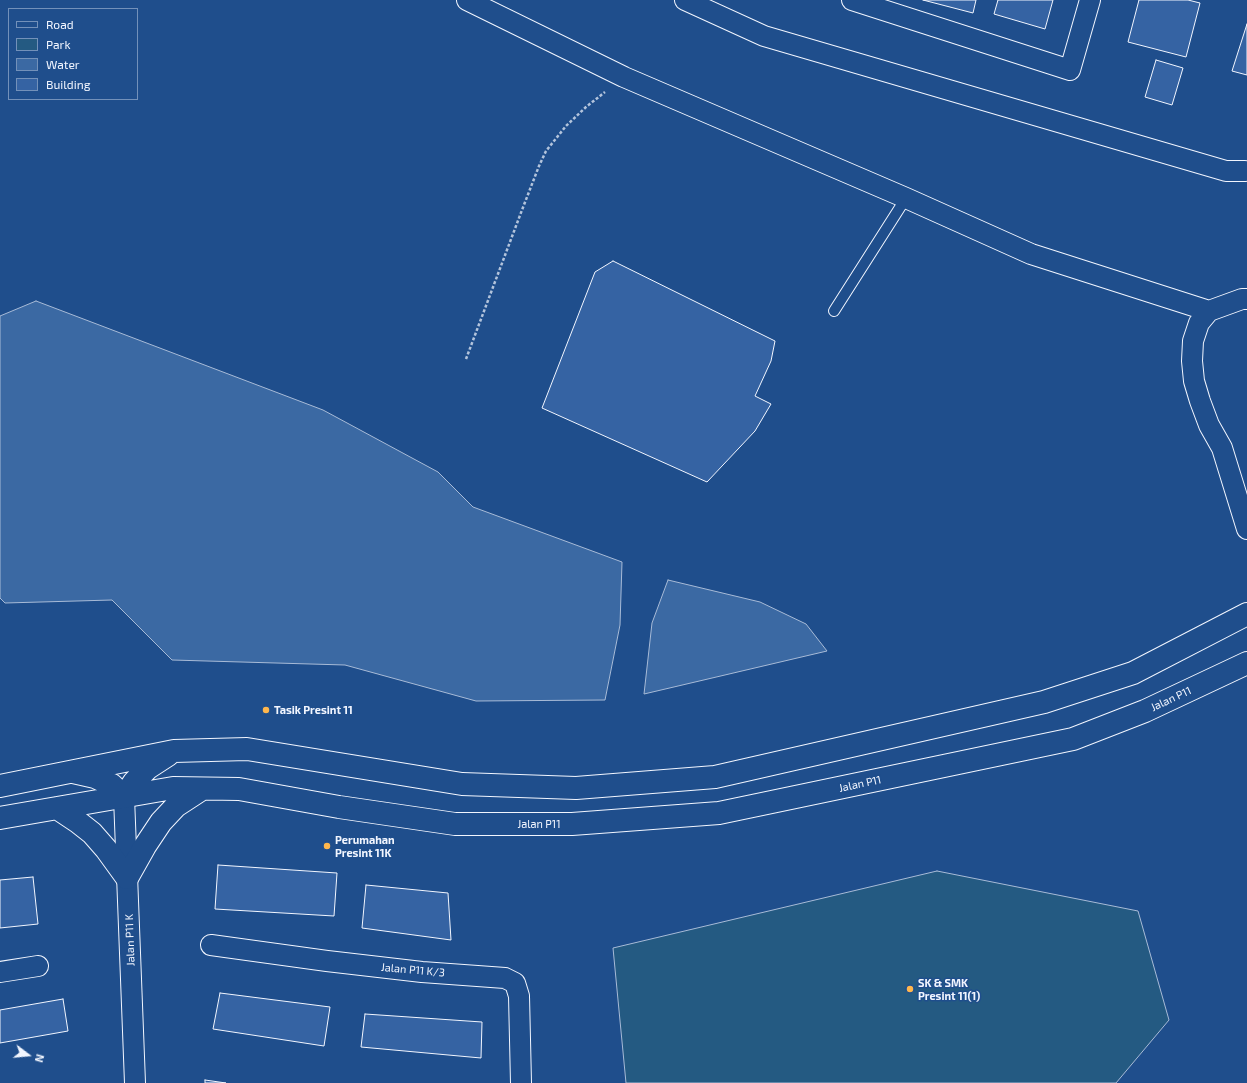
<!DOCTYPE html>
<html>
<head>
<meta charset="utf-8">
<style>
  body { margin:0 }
  #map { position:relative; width:1247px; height:1083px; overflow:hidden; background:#1f4e8c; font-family:"Exo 2",sans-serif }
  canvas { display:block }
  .legend { position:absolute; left:8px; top:8px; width:130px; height:92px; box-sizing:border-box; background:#1f4e8c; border:1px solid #7391ba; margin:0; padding:5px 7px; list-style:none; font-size:12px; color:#f2f6ff }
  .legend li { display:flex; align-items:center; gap:8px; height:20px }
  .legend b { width:20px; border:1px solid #7391ba }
  .north { position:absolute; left:8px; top:1035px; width:40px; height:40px; -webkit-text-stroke:3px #1f4e8c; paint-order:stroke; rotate:106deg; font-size:11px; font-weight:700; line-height:16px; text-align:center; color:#f2f6ff }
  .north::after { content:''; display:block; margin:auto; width:14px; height:18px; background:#f2f6ff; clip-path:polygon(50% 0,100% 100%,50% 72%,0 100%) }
</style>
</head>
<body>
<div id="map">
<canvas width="1247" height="1083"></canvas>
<ul class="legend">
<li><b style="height:5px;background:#1f4e8c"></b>Road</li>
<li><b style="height:11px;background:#245a82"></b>Park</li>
<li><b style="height:11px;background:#3b69a3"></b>Water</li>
<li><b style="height:11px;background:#3563a3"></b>Building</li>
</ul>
<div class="north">N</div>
</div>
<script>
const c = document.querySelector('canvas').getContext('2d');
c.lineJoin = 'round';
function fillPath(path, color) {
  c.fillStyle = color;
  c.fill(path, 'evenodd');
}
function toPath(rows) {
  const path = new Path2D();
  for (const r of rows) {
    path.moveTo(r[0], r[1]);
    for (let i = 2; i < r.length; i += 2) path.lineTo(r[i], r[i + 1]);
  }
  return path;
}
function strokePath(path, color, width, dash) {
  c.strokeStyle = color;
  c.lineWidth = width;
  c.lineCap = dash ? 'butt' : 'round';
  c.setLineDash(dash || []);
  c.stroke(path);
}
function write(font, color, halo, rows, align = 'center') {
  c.font = font + ' "Exo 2",sans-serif';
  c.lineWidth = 3;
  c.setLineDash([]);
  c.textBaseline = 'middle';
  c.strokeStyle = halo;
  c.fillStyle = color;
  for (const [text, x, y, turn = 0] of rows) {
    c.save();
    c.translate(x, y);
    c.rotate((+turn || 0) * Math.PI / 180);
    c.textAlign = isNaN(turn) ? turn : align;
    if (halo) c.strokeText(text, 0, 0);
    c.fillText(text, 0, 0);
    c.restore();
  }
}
const green = toPath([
  [937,871,1138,911,1169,1020,1116,1083,626,1083,613,948,937,871]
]);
fillPath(green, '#245a82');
strokePath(green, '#a8bbd7', 1);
const water = toPath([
  [36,301,323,410,438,472,473,507,622,562,620,625,605,700,476,701,345,665,172,660,112,600,5,603,0,598,0,316,36,301],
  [668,580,760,602,806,624,827,651,644,694,652,623,668,580]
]);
fillPath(water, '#3b69a3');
strokePath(water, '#a8bbd7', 1);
const building = toPath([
  [923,0,976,0,973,13,923,0],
  [998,0,1053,0,1045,29,994,14,998,0],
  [1139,0,1188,0,1200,3,1186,57,1128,42,1139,0],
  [1247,24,1247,75,1232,71,1247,24],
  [1156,60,1183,68,1172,105,1145,97,1156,60],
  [613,261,775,341,771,361,755,396,771,404,755,431,707,482,542,408,595,272,613,261],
  [218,865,337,873,334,916,215,909,218,865],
  [33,877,38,924,0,928,0,880,33,877],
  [366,885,448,893,451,940,362,928,366,885],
  [220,993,330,1007,324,1046,213,1029,220,993],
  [63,999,68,1031,0,1043,0,1010,63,999],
  [365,1014,482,1022,481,1058,361,1047,365,1014],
  [205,1080,226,1083,205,1083,205,1080]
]);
fillPath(building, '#3563a3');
strokePath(building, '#f2f6ff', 1);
const lane = toPath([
  [834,311,906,198]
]);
const street = toPath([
  [467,0,624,77,906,198,1031,254,1209,311],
  [685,0,764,36,1226,171,1245,171],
  [852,0,1070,70,1090,0],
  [1247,299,1242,299,1209,311,1199,323,1193,341,1192,361,1194,381,1200,401,1209,425,1222,448,1247,529],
  [124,797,135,1083],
  [211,945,327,961,422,972,505,978,515,983,519,996,521,1083],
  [0,972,38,966]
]);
const secondary = toPath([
  [73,772,95,777,112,785,124,797,134,782,148,768,168,755],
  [0,786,174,751,247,749,462,784,576,788,715,777,1044,702,1133,673,1247,614],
  [57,808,78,822,92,833,106,849,127,878,145,846,161,822,176,806,202,789],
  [0,818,173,788,239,789,339,807,455,824,572,824,719,813,1073,739,1145,711,1247,663]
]);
strokePath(lane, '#f2f6ff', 12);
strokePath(street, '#f2f6ff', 22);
strokePath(secondary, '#f2f6ff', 24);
strokePath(toPath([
  [466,359,522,210,539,166,546,151,566,126,586,107,605,92]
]), '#b3c4dc', 2.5, [3, 2]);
strokePath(lane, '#1f4e8c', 10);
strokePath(street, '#1f4e8c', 20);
strokePath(secondary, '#1f4e8c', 22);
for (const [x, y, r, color] of [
  [266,710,4,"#ffb74d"],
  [327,846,4,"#ffb74d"],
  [910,989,4,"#ffb74d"]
]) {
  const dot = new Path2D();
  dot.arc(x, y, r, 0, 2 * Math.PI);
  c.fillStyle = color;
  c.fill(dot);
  strokePath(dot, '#1f4e8c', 1.5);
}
write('11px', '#f2f6ff', '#1f4e8c', [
  ["Jalan P11",1171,699,-25],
  ["Jalan P11",860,784,-12],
  ["Jalan P11",539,824],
  ["Jalan P11 K",130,940,-92],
  ["Jalan P11 K/3",413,970,5]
]);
write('bold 11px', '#f2f6ff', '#1f4e8c', [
  ["Tasik Presint 11",274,710],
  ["Perumahan",335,840],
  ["Presint 11K",335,853],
  ["SK & SMK",918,983],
  ["Presint 11(1)",918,996]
], 'left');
</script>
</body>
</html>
